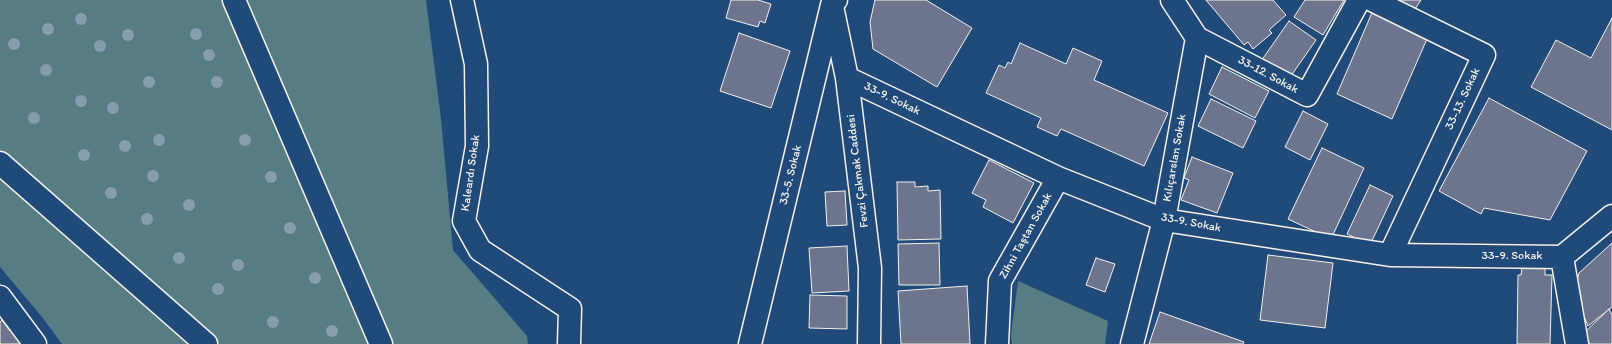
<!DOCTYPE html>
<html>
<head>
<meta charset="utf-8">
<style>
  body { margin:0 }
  canvas { display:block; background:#1f4a7a }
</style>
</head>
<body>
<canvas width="1612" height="344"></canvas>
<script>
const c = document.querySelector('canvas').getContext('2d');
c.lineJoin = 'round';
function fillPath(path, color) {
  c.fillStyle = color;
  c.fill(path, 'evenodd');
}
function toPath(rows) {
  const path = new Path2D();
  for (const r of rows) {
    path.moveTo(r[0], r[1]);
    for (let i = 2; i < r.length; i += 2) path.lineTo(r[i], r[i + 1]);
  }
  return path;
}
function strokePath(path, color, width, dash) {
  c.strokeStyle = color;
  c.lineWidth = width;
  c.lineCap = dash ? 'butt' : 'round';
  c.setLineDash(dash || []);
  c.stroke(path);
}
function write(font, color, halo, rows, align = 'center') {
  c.font = font + ' Itim,sans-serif';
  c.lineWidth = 4;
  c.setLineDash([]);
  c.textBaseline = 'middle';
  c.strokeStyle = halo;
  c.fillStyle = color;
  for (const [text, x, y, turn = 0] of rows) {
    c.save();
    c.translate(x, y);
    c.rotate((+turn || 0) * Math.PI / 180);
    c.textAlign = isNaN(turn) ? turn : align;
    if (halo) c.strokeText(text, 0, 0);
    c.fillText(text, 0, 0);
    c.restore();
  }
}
fillPath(toPath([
  [0,0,426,0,441,119,453,250,527,336,528,344,62,344,42,317,0,267],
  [1018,281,1108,321,1105,344,1012,344,1011,335]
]), '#567d83');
const building = toPath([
  [731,0,758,0,771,4,765,23,760,21,758,27,726,18,731,0],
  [875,0,926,0,972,28,937,87,873,49,870,22,875,0],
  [1206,0,1273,0,1286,15,1269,30,1272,33,1253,49,1248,42,1244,45,1206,0],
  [1305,0,1344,0,1323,35,1294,17,1305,0],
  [1393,0,1421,0,1413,12,1393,0],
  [1374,8,1430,32,1392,119,1337,94,1374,8],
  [1612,18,1612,130,1531,87,1556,40,1591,58,1612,18],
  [1289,21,1316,40,1286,83,1259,64,1289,21],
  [739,33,790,51,771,108,720,91,739,33],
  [1020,43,1066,64,1073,48,1102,61,1094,80,1168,113,1144,166,1061,129,1057,136,1037,127,1041,118,986,93,999,65,1005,68,1008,62,1011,64,1020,43],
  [1222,67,1269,91,1255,118,1209,94,1222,67],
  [1489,98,1587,151,1550,220,1484,208,1481,214,1439,191,1489,98],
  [1211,99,1256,121,1243,148,1198,126,1211,99],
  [1303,111,1328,124,1310,160,1285,147,1303,111],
  [1322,148,1364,168,1331,239,1288,219,1322,148],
  [1192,157,1233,173,1217,213,1181,200,1189,180,1184,178,1192,157],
  [989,160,1034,183,1013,223,983,207,986,200,972,193,989,160],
  [897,182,915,182,915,187,928,186,928,191,940,190,941,239,898,240,897,182],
  [1370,185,1393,196,1370,245,1347,234,1370,185],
  [845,191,847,225,827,226,825,192,845,191],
  [939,243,940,285,899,285,898,244,939,243],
  [1612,243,1612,307,1588,326,1574,293,1579,273,1612,243],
  [847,246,849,291,812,293,809,248,847,246],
  [1268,255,1333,263,1325,328,1260,320,1268,255],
  [1096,258,1115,264,1105,292,1086,285,1096,258],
  [1522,268,1545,268,1545,275,1552,275,1550,344,1517,344,1518,275,1521,275,1522,268],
  [967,286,970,344,901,344,898,291,967,286],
  [810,295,847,296,847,329,809,328,810,295],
  [1609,309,1612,315,1612,344,1585,344,1582,335,1609,309],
  [1160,312,1244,342,1243,344,1149,344,1160,312],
  [2,320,10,331,13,329,23,344,0,344,0,322,2,320]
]);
fillPath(building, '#6d748e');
strokePath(building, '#f4f1e8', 1);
const minor = toPath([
  [234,0,381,344],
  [462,0,476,64,477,146,464,221,480,250,570,309,569,344],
  [1372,0,1484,55,1390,255],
  [833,11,847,78,870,268,869,344],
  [1197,38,1307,95,1359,0],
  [847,78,1058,178,1164,220,1390,255,1562,257],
  [0,163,206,344],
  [0,297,35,344],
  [750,344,832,5,836,0],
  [997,344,1000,281,1058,178],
  [1132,344,1164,220,1197,38,1172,0],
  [1577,344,1562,257,1612,216]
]);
strokePath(minor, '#f4f1e8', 25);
strokePath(minor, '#1f4a7a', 22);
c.fillStyle = '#879cae';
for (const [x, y] of [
  [81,19],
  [48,29],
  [196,34],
  [128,35],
  [14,44],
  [100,46],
  [209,55],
  [46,70],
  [149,82],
  [217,82],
  [81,101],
  [113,108],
  [34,118],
  [159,140],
  [245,140],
  [125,146],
  [84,155],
  [153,176],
  [271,177],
  [111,193],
  [189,205],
  [147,219],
  [290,228],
  [179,258],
  [238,265],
  [315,278],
  [218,289],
  [273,322],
  [332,331]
]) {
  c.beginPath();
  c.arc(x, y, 6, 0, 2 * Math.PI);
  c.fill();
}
write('12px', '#f4f1e8', '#1f4a7a', [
  ["33-12. Sokak",1268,75,28],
  ["33-9. Sokak",892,99,26],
  ["33-13. Sokak",1463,99,-65],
  ["Kılıçarslan Sokak",1175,158,-80],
  ["Fevzi Çakmak Caddesi",858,171,-97],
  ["Kaleardı Sokak",471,173,-82],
  ["33-5. Sokak",791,175,-76],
  ["33-9. Sokak",1191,223,11],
  ["Zihni Taştan Sokak",1026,236,-61],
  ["33-9. Sokak",1512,256]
]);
</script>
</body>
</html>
